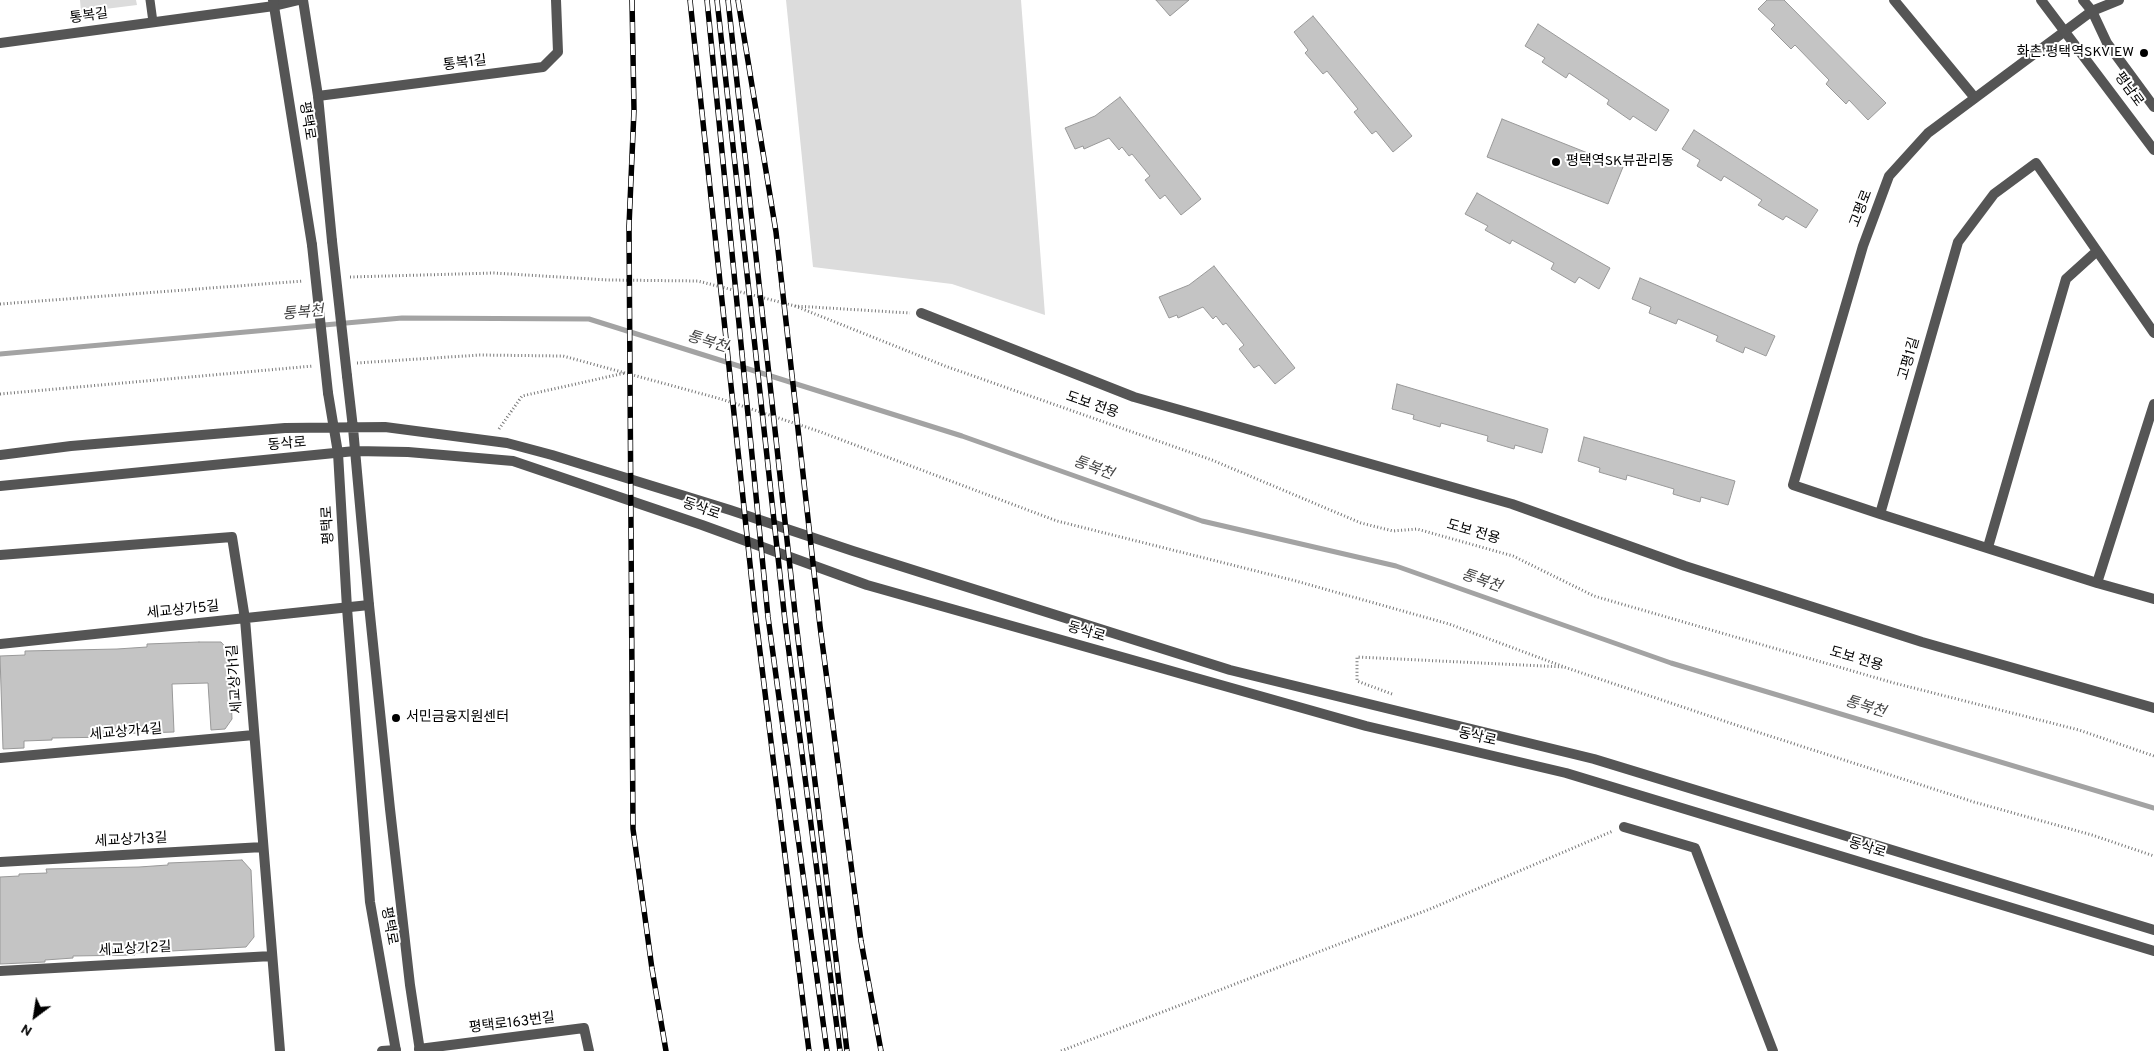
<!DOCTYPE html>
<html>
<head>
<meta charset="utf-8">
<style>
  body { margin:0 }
  #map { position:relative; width:2154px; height:1051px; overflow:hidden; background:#fff; font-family:Overpass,sans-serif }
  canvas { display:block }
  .north { position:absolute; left:10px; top:991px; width:50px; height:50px; -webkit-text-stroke:4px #fff; paint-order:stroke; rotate:211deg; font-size:14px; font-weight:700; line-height:20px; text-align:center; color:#000 }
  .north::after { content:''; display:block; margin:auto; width:18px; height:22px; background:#000; clip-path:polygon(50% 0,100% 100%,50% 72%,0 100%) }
</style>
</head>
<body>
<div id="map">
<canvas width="2154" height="1051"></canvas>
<div class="north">N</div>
</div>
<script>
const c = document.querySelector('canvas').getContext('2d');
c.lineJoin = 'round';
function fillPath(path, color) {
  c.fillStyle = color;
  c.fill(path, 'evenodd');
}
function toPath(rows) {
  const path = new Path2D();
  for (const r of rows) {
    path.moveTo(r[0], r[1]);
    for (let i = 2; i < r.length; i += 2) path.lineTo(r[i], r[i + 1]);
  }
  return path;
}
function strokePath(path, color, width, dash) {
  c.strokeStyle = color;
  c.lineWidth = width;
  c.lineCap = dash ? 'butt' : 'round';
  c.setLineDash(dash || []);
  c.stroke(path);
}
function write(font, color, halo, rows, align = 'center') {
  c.font = font + ' Overpass,"Noto Sans KR",sans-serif';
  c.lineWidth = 4;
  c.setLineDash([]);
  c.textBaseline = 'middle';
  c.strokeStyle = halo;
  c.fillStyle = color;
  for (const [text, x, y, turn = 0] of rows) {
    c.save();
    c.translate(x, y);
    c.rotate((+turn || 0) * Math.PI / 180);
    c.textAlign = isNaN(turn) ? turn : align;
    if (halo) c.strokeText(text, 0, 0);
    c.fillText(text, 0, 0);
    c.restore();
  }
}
fillPath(toPath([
  [80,0,136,0,137,5,81,12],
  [786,0,1021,0,1045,315,952,284,813,267]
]), '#dcdcdc');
strokePath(toPath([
  [0,354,402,318,589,319,962,436,1202,521,1396,566,1671,663,2154,808]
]), '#a3a3a3', 5);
const building = toPath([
  [1156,0,1189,0,1170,16,1156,0],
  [1767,0,1784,0,1886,103,1868,120,1849,100,1846,104,1826,84,1829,80,1795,45,1791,49,1771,29,1775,25,1758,9,1767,0],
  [1313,16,1412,136,1393,152,1376,131,1372,134,1354,112,1358,109,1327,71,1323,74,1305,53,1308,50,1294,32,1313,16],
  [1538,24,1669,110,1656,131,1633,116,1630,120,1607,104,1609,100,1569,73,1566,78,1542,62,1545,58,1525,46,1538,24],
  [1120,97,1201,199,1181,215,1165,195,1160,199,1145,180,1150,176,1132,154,1129,156,1122,147,1119,150,1109,138,1084,149,1083,146,1075,149,1065,128,1095,116,1120,97],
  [1502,119,1623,167,1608,204,1487,157,1502,119],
  [1694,130,1818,210,1806,228,1786,216,1783,220,1758,205,1762,200,1724,176,1721,181,1697,166,1700,160,1682,149,1694,130],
  [1477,193,1610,268,1599,289,1579,277,1575,283,1551,269,1554,263,1512,240,1510,244,1485,230,1488,226,1465,214,1477,193],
  [1214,266,1295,368,1275,384,1259,365,1254,368,1239,349,1244,345,1226,323,1223,325,1216,316,1213,319,1203,307,1178,318,1177,315,1169,318,1159,297,1189,285,1214,266],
  [1640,278,1775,336,1766,356,1745,347,1743,353,1716,341,1718,336,1678,319,1676,324,1649,313,1651,307,1632,299,1640,278],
  [1397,384,1548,429,1542,453,1515,445,1514,449,1487,441,1488,436,1441,423,1440,427,1413,419,1414,415,1392,409,1397,384],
  [1584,437,1735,481,1728,505,1701,497,1700,502,1673,494,1674,489,1627,475,1626,480,1599,472,1600,468,1578,461,1584,437],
  [199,642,221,642,229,651,232,719,225,729,211,730,208,683,172,684,174,732,113,734,113,737,52,738,52,740,24,741,24,748,3,749,0,656,25,655,25,651,117,649,147,647,147,644,199,642],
  [242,860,251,870,253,912,254,937,246,947,134,953,135,955,73,956,73,958,45,960,45,962,0,964,0,877,19,876,19,874,47,873,46,869,139,867,168,865,168,863,242,860]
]);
fillPath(building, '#c4c4c4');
strokePath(building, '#999', 1);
strokePath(toPath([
  [350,277,494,273,608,280,698,281,795,306,910,313],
  [0,304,303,281],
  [795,306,945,366,1212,460,1361,523,1393,531,1417,529,1513,556,1594,596,1894,683,2079,730,2154,756],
  [357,363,480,355,563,356,721,399,818,431,1057,521,1296,581,1449,624,1567,668,1742,727,1974,802,2092,835,2154,856],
  [0,394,313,366],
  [499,429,522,396,625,373],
  [1392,694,1357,681,1357,657,1564,667],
  [1061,1051,1430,909,1613,831]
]), '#777', 3, [1, 2.5]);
strokePath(toPath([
  [150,0,153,22]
]), '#555', 9);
strokePath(toPath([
  [1894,0,1975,98],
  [0,43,274,6,299,0],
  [318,96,543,67,558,52,556,0],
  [921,313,1134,397,1512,504,1685,566,1922,642,2154,708],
  [2154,333,2036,163,1994,194,1958,242,1880,514,2097,583,2154,599],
  [1880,514,1793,485,1863,246,1889,176,1928,133,2092,11,2119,0],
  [1988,547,2066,279,2097,251],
  [0,555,232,537,245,619,280,1051],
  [2097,583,2154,404],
  [0,644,369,605],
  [0,758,254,735],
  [1624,827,1695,848,1773,1051],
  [0,862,263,847],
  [0,971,272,956],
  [419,1049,584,1028,589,1051],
  [382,1051,396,1050]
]), '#555', 10);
strokePath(toPath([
  [273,0,312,245],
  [303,0,318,96,332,241],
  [2041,0,2154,150],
  [2083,0,2092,11,2107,43,2154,107],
  [347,376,353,428,369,605,390,809,410,985,420,1051],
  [328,393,338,453,347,608,370,902,396,1051],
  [0,455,71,446,285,428,385,427,507,443,552,455,730,510,853,551,1230,670,1594,759,2154,930],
  [0,486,355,451,408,452,513,461,702,525,867,585,1366,726,1566,773,2154,951]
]), '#555', 10);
const rail = toPath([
  [632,0,634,110,629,226,633,829,652,969,666,1051],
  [690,0,755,611,809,1051],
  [707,0,768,617,827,1051],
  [717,0,785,621,840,1051],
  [728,0,796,622,847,1051],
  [738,0,776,232,820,626,861,941,881,1051]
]);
strokePath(rail, '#000', 5.5);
strokePath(rail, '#fff', 4, [11]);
strokePath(toPath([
  [332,241,347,376],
  [312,245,328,393]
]), '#555', 10);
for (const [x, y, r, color] of [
  [2144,53,5,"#000"],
  [1556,162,5,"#000"],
  [396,718,5,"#000"]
]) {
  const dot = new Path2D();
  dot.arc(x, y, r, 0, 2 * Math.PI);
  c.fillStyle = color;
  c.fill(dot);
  strokePath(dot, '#fff', 2);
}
write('14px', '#000', '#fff', [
  ["통복길",89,17,-8],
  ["통복1길",465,64,-7],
  ["평남로",2128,90,54],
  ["평택로",306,121,81],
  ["고평로",1862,209,-69],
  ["고평1길",1910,359,-74],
  ["도보 전용",1092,406,19],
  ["동삭로",287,445,-5],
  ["동삭로",701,510,19],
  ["평택로",329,525,-93],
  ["도보 전용",1473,533,16],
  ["세교상가5길",183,611,-6],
  ["동삭로",1086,633,16],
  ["도보 전용",1856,660,16],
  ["세교상가1길",236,679,-94],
  ["세교상가4길",126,733,-5],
  ["동삭로",1477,738,13],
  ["세교상가3길",131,841,-3],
  ["동삭로",1867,849,17],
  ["평택로",388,926,80],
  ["세교상가2길",135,950,-3],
  ["평택로163번길",512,1024,-7]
]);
write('14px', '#000', '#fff', [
  ["화촌.평택역SKVIEW",2134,53,"right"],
  ["평택역SK뷰관리동",1566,162],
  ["서민금융지원센터",406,718]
], 'left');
write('italic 15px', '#444', '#fff', [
  ["통복천",303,314,-5],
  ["통복천",707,343,17],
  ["통복천",1093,469,20],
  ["통복천",1481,582,19],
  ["통복천",1865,708,17]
]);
</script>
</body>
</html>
